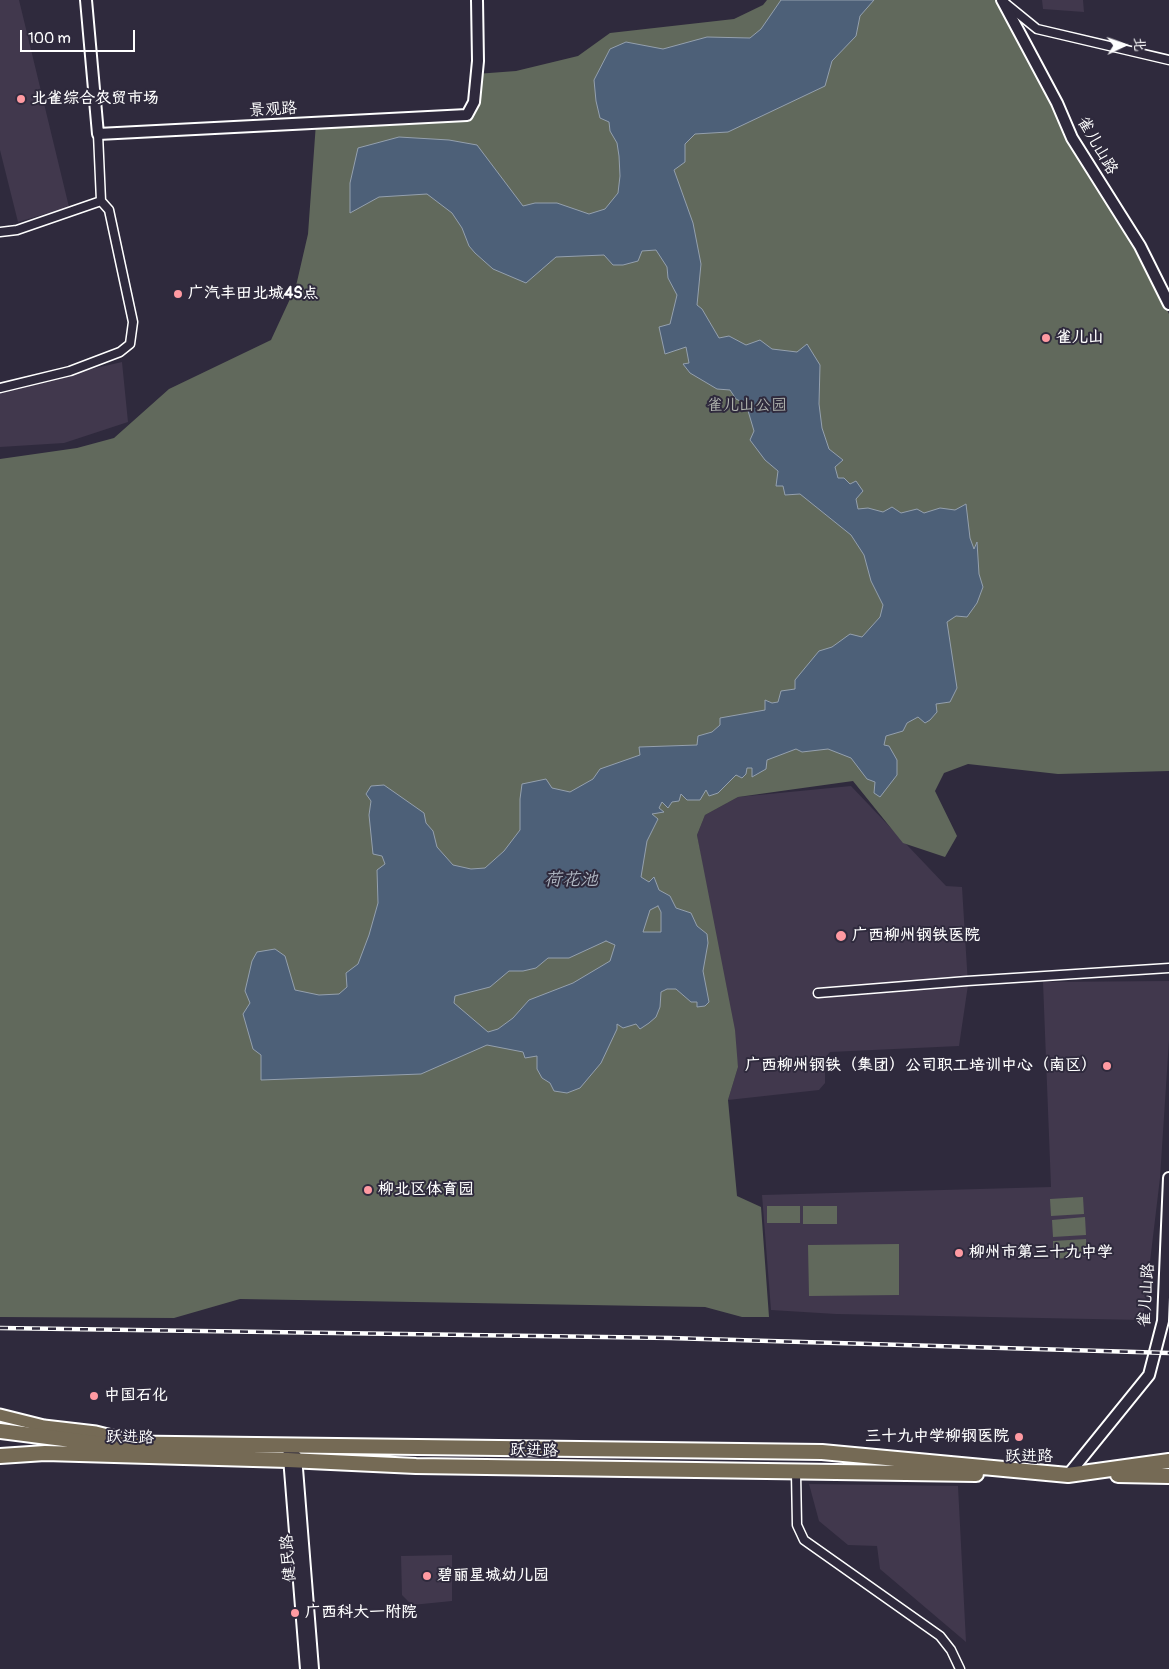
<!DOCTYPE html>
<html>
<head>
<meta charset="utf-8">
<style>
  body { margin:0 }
  #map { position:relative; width:1169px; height:1669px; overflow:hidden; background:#2f2a3d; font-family:Pangolin,"LXGW WenKai TC",sans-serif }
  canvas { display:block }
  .north { position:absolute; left:1099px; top:20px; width:50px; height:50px; -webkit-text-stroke:4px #2f2a3d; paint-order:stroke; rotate:87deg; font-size:14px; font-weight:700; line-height:20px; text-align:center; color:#fff }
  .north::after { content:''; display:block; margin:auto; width:18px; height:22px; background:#fff; clip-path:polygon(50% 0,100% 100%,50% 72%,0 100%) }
  .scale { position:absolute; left:20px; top:30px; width:115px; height:22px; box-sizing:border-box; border:2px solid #fff; border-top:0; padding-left:6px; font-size:15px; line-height:18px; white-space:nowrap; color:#fff; -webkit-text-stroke:4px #2f2a3d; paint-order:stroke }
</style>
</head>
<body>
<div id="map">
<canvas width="1169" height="1669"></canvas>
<div class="north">北</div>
<div class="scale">100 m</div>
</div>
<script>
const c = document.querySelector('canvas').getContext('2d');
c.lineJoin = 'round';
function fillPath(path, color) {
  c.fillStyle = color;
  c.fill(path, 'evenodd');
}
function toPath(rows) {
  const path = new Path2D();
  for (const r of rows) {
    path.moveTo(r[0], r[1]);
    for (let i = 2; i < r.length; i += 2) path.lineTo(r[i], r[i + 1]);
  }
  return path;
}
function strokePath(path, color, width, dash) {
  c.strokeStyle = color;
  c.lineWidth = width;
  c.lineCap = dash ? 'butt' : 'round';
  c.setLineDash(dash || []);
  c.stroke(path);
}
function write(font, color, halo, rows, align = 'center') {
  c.font = font + ' Pangolin,"LXGW WenKai TC",sans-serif';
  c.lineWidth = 4;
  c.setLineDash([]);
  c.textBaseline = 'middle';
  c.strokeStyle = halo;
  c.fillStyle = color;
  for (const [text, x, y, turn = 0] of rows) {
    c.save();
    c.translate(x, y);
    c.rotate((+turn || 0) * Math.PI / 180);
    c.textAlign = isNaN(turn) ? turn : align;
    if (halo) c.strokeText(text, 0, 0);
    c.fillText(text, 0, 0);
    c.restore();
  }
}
fillPath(toPath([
  [0,0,19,0,69,207,18,222,0,150],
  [1042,0,1083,0,1084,12,1043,9],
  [122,362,128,422,64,443,0,447,0,390],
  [851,786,946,886,962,887,968,985,959,1046,830,1052,825,1058,825,1083,819,1090,728,1100,738,1067,697,835,705,815,738,797],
  [1169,981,1169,1040,1160,1178,1143,1320,836,1314,771,1310,762,1195,1051,1187,1043,982],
  [809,1484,958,1486,966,1642,880,1569,877,1546,848,1545,819,1521],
  [452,1555,452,1601,412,1605,402,1595,401,1556]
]), '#41384d');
fillPath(toPath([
  [767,0,998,0,1139,248,1169,314,1169,771,1058,774,968,764,944,773,935,791,957,836,945,857,903,843,853,781,738,797,705,815,697,835,735,1030,738,1067,728,1100,737,1196,761,1207,769,1317,742,1317,705,1307,240,1299,174,1318,0,1317,0,459,77,448,114,438,169,389,271,340,296,286,308,234,316,123,467,115,476,74,516,71,578,56,610,33,734,19,763,5],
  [1083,1197,1084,1214,1051,1216,1050,1199],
  [767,1206,800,1206,800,1223,767,1223],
  [803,1206,837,1206,837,1224,803,1224],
  [1085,1217,1086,1235,1053,1237,1052,1220],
  [1086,1239,1087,1256,1054,1259,1053,1241],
  [899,1244,899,1295,809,1296,808,1245]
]), '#61695c');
const water = toPath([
  [781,0,874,0,860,16,856,36,832,61,825,86,728,132,695,134,685,144,685,162,674,170,693,223,701,264,697,305,702,309,719,338,729,336,746,345,760,340,772,349,797,352,807,344,820,365,819,404,822,428,829,449,843,460,835,467,838,478,844,478,850,484,856,481,863,491,856,499,858,509,868,508,883,512,892,507,901,513,917,509,924,513,940,508,955,510,966,504,970,538,974,549,977,542,979,574,983,587,977,603,967,617,956,616,947,622,957,688,950,702,936,704,937,712,930,720,925,723,918,717,907,723,903,731,886,736,884,745,889,746,897,760,897,775,880,797,874,793,875,782,867,779,851,758,828,749,802,752,796,749,767,760,766,769,752,777,752,768,747,768,746,774,742,778,736,775,718,793,709,796,706,790,700,800,687,800,681,794,679,801,672,802,668,808,662,802,659,808,664,812,652,814,658,819,647,841,641,877,649,882,654,877,659,890,670,896,676,908,691,913,697,926,707,934,708,943,703,971,709,1002,705,1006,697,1007,697,1002,691,1002,676,989,667,989,661,992,660,1007,656,1017,649,1023,640,1029,636,1024,623,1028,617,1024,617,1029,601,1063,580,1088,567,1093,554,1091,550,1083,542,1078,537,1069,537,1056,525,1058,523,1052,487,1045,421,1074,261,1080,261,1055,253,1049,243,1014,250,1003,245,991,252,961,257,952,275,949,285,956,295,990,319,995,339,994,347,987,346,973,358,964,369,935,378,903,377,870,385,864,382,856,373,854,369,815,371,801,366,794,371,786,384,785,424,813,426,823,433,831,437,847,453,865,471,869,485,868,504,851,520,830,520,799,522,784,546,779,552,788,570,792,593,779,600,769,640,755,639,747,697,745,698,736,712,732,720,725,720,718,765,710,765,700,772,703,778,702,781,691,795,689,795,680,819,651,832,647,850,634,862,637,880,617,883,605,871,581,864,555,851,535,800,494,785,495,783,486,776,486,778,471,765,460,750,440,754,431,746,404,736,399,730,390,717,389,690,373,683,364,689,363,686,347,665,354,659,327,670,324,677,295,668,278,667,267,656,250,642,251,638,261,623,265,613,265,604,255,556,257,526,283,493,269,475,253,469,246,462,228,452,213,427,194,379,197,350,213,350,183,358,148,399,137,449,140,477,145,523,206,535,203,557,203,589,214,605,209,618,193,620,176,619,156,617,143,610,131,609,122,600,118,596,101,594,80,610,49,626,42,663,49,707,37,750,38,761,29,781,0],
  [658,906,661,912,661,932,643,932,650,910,658,906],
  [606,941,615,945,610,961,573,983,529,1000,513,1018,498,1029,488,1032,454,1003,455,996,490,987,509,971,523,971,536,968,548,958,569,958,606,941]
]);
fillPath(water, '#4d6078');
strokePath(water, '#94a0ae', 1);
const street = toPath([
  [1005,3,1037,29,1169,60],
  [0,232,17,230,101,201],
  [0,388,70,371,120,352,130,344,133,322,109,210,101,201,98,134],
  [818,993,967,981,1169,968],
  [796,1473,797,1525,804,1540,940,1636,951,1650,960,1669]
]);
const secondary = toPath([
  [86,0,98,134,467,115,474,102,478,61,477,0],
  [1002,0,1057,103,1072,138,1140,246,1169,304],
  [288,1445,306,1669],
  [296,1456,313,1669],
  [1068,1475,1149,1375,1163,1321,1169,1178]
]);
const primary = toPath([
  [0,1415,44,1426,96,1432,128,1440]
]);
const highway = toPath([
  [0,1431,95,1443,822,1452,1068,1475,1169,1461],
  [0,1456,45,1453,288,1460,416,1466,976,1474],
  [1118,1475,1169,1476]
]);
strokePath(street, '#fff', 11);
strokePath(secondary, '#fff', 14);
strokePath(primary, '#fff', 15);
strokePath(highway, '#fff', 18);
strokePath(street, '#2f2a3d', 8);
strokePath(secondary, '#2f2a3d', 10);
strokePath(primary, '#756a55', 11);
strokePath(highway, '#756a55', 14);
const rail = toPath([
  [0,1328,670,1338,1169,1353]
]);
strokePath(rail, '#fff', 4.5);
strokePath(rail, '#2f2a3d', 2.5, [8]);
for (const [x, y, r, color] of [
  [21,99,5,"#ff9aa2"],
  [178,294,5,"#ff9aa2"],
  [1046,338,5,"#ff9aa2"],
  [841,936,6,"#ff9aa2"],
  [1107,1066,5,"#ff9aa2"],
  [368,1190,5,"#ff9aa2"],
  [959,1253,5,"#ff9aa2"],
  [94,1396,5,"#ff9aa2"],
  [1019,1437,5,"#ff9aa2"],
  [427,1576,5,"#ff9aa2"],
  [295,1613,5,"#ff9aa2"]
]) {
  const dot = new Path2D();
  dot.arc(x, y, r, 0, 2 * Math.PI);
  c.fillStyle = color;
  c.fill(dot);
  strokePath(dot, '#2f2a3d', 2);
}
write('bold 16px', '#fff', '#2f2a3d', [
  ["北雀综合农贸市场",31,99],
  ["广汽丰田北城4S点",188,294],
  ["雀儿山",1056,338],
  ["广西柳州钢铁医院",852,936],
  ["广西柳州钢铁（集团）公司职工培训中心（南区）",1097,1066,"right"],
  ["柳北区体育园",378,1190],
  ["柳州市第三十九中学",969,1253],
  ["中国石化",104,1396],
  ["三十九中学柳钢医院",1009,1437,"right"],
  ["碧丽星城幼儿园",437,1576],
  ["广西科大一附院",305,1613]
], 'left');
write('16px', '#fff', '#2f2a3d', [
  ["景观路",273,110,-3],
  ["雀儿山路",1097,146,60],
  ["雀儿山路",1147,1295,-86],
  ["跃进路",130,1438,1],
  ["跃进路",534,1451,1],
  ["跃进路",1029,1457],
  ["健民路",289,1558,-94]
]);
write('16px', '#b0b4ae', '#2f2a3d', [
  ["雀儿山公园",747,406]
]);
write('italic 18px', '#afb7c2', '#2f2a3d', [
  ["荷花池",571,880]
]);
</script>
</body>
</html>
